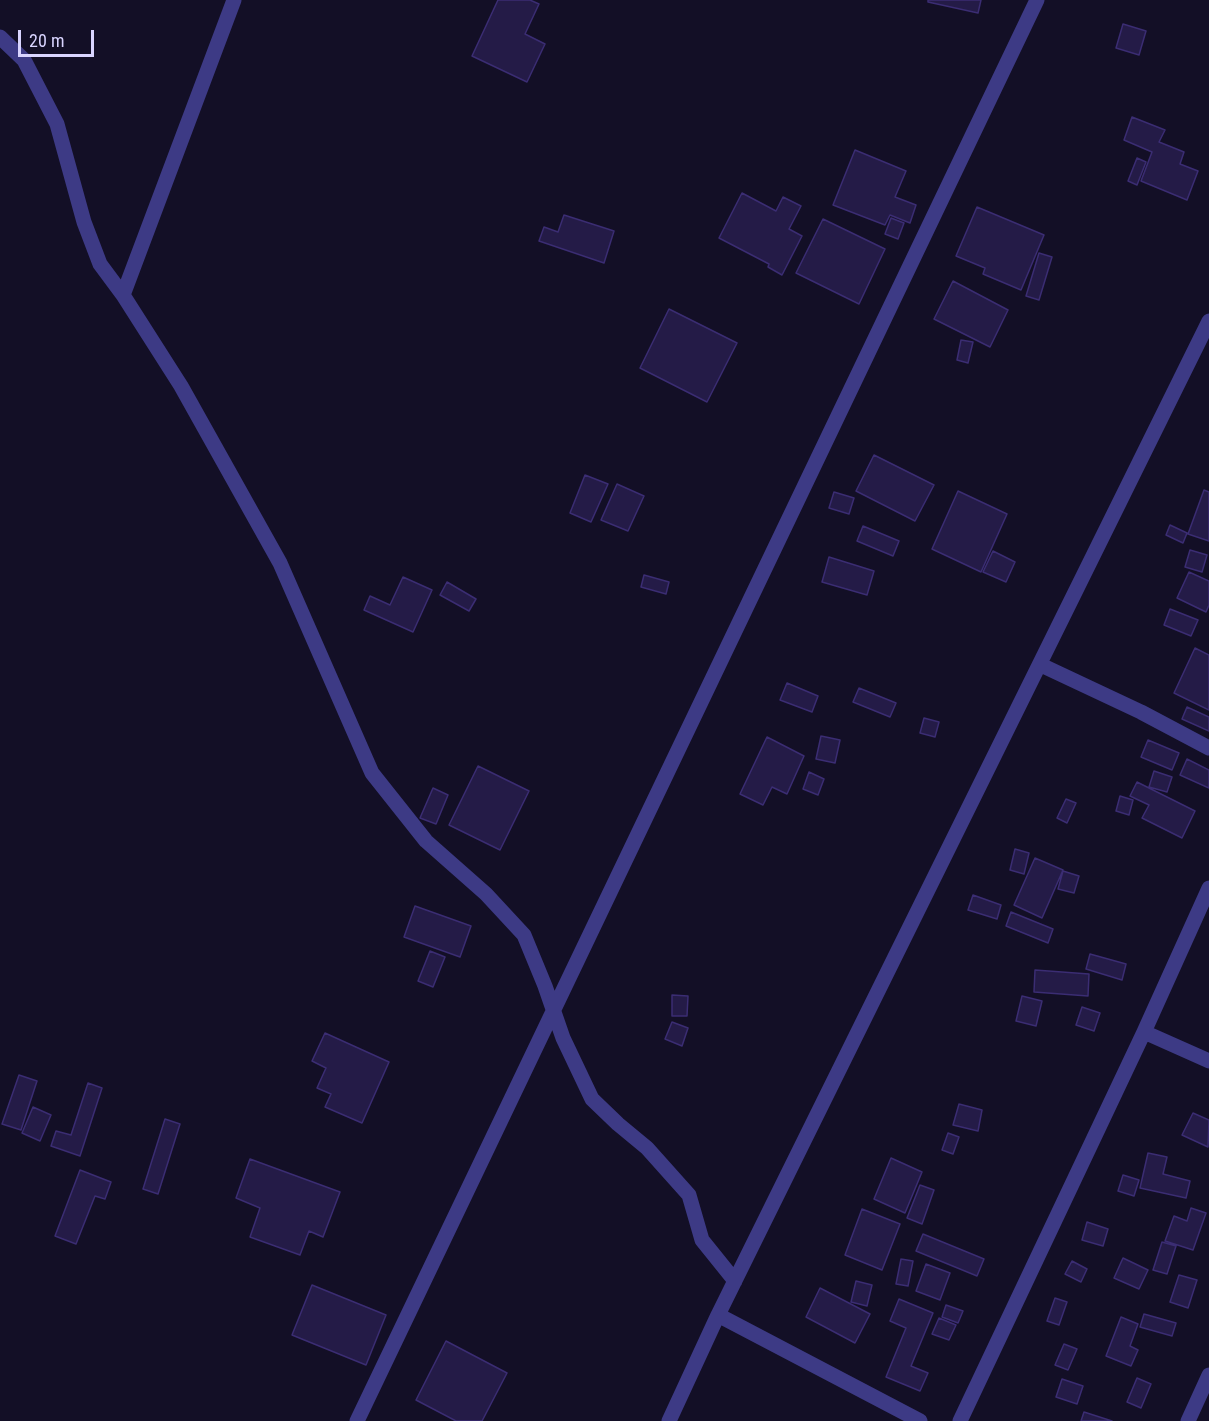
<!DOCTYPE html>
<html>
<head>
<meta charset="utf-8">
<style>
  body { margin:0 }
  #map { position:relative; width:1209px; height:1421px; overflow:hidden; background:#130f26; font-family:"Roboto Condensed",sans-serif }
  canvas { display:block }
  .scale { position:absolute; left:18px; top:30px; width:76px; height:27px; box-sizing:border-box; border:3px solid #d9d4ff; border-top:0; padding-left:8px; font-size:18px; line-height:21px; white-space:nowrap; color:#d9d4ff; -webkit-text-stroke:4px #130f26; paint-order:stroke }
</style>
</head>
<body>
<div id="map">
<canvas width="1209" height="1421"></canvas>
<div class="scale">20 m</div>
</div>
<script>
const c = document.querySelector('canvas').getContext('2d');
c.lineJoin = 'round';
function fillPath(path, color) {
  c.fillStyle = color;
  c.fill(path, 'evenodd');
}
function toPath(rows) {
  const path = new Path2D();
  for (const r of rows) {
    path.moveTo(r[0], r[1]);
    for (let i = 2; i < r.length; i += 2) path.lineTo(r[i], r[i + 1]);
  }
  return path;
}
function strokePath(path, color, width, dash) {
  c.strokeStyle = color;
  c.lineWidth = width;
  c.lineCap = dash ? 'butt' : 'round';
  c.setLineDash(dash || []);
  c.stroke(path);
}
const building = toPath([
  [498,0,530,0,539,4,525,34,545,44,527,82,472,56,498,0],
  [928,0,981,0,978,13,928,2,928,0],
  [1123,24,1146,31,1139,55,1116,48,1123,24],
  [1132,117,1165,130,1159,142,1184,152,1180,164,1198,171,1187,200,1141,181,1152,152,1124,140,1132,117],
  [855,150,906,171,895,197,916,205,910,223,890,215,885,225,833,205,855,150],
  [1137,158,1146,162,1137,185,1128,181,1137,158],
  [742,193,776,211,783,197,801,206,789,229,802,236,782,275,768,267,769,264,719,238,742,193],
  [977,207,1044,235,1021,290,983,274,985,268,956,256,977,207],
  [564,215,614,231,604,263,539,241,544,227,558,232,564,215],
  [891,218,904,223,898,239,885,234,891,218],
  [823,219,885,249,859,304,796,273,823,219],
  [1039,253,1052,257,1039,300,1026,296,1039,253],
  [953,281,1008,310,990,347,934,319,953,281],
  [669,309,737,343,707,402,640,368,669,309],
  [961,340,973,342,968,363,957,360,961,340],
  [874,455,934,485,915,521,856,491,874,455],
  [585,475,608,484,591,522,570,513,585,475],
  [617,484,644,496,628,531,601,520,617,484],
  [1204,490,1209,492,1209,541,1188,534,1204,490],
  [958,491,1007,514,981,572,932,549,958,491],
  [834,492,854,498,849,514,829,508,834,492],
  [1170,525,1187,533,1183,543,1166,535,1170,525],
  [863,526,899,541,893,556,857,541,863,526],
  [1190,550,1207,555,1202,572,1185,567,1190,550],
  [993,551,1015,562,1006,582,983,572,993,551],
  [829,557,874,571,867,595,822,582,829,557],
  [1189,572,1209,581,1209,605,1206,612,1177,598,1189,572],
  [644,575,669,582,666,594,641,587,644,575],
  [403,577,432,590,413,632,364,610,370,596,390,605,403,577],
  [447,582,476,599,469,611,440,595,447,582],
  [1170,609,1198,620,1191,636,1164,625,1170,609],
  [1195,648,1209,655,1209,710,1174,693,1195,648],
  [787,683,818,696,812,712,780,700,787,683],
  [859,688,896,703,890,717,853,702,859,688],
  [1187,707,1209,717,1209,731,1182,719,1187,707],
  [924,718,939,722,935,737,920,733,924,718],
  [821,736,840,740,835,763,816,759,821,736],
  [767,737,804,756,787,794,772,787,763,805,740,794,767,737],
  [1148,740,1179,753,1172,770,1141,757,1148,740],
  [1187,759,1209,770,1209,788,1180,775,1187,759],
  [478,766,529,791,500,850,449,825,478,766],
  [1154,771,1172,777,1167,792,1149,787,1154,771],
  [809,772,824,779,818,795,803,789,809,772],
  [1137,782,1195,811,1182,838,1142,818,1149,805,1130,796,1137,782],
  [433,788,448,795,436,824,420,818,433,788],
  [1120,796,1133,800,1129,815,1116,811,1120,796],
  [1066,799,1076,803,1067,823,1057,818,1066,799],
  [1015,849,1029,853,1024,874,1010,870,1015,849],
  [1035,858,1063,870,1042,918,1014,905,1035,858],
  [1063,871,1079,876,1074,893,1058,889,1063,871],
  [973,895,1001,905,997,919,968,910,973,895],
  [415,906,471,926,460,957,404,937,415,906],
  [1011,912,1053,929,1048,943,1006,926,1011,912],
  [430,951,445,957,433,987,418,981,430,951],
  [1090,954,1126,964,1122,980,1086,969,1090,954],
  [1035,970,1089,974,1088,996,1034,992,1035,970],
  [672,995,688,996,687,1016,672,1016,672,995],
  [1022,996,1042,1001,1036,1026,1016,1021,1022,996],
  [1082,1007,1100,1013,1094,1031,1076,1025,1082,1007],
  [672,1022,688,1028,682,1046,665,1039,672,1022],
  [325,1033,389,1062,362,1123,325,1107,331,1094,317,1088,326,1068,312,1061,325,1033],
  [19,1075,37,1081,21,1130,2,1124,19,1075],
  [88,1083,102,1088,80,1156,51,1146,56,1131,71,1135,88,1083],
  [959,1104,982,1110,978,1131,953,1125,959,1104],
  [33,1107,51,1115,40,1141,22,1133,33,1107],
  [1193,1113,1209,1120,1208,1147,1182,1135,1193,1113],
  [165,1119,180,1124,158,1194,143,1189,165,1119],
  [948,1133,959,1137,953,1154,942,1150,948,1133],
  [1148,1153,1167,1157,1163,1174,1190,1181,1186,1198,1140,1188,1148,1153],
  [891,1158,922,1172,905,1213,874,1199,891,1158],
  [250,1159,340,1192,323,1237,309,1231,300,1255,250,1237,260,1208,236,1198,250,1159],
  [80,1170,111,1182,105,1199,95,1196,76,1244,55,1236,80,1170],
  [1123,1175,1139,1180,1134,1196,1118,1191,1123,1175],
  [920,1185,934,1190,922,1224,907,1218,920,1185],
  [1191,1208,1206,1213,1193,1250,1165,1241,1174,1216,1187,1221,1191,1208],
  [862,1209,900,1224,882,1270,845,1255,862,1209],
  [1087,1222,1108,1229,1103,1246,1082,1240,1087,1222],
  [923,1234,984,1259,977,1276,916,1251,923,1234],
  [1162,1242,1176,1246,1167,1274,1153,1270,1162,1242],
  [1123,1258,1148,1270,1139,1289,1114,1278,1123,1258],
  [901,1259,913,1261,908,1286,896,1284,901,1259],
  [1072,1261,1087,1269,1081,1282,1065,1274,1072,1261],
  [926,1264,950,1273,940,1300,916,1291,926,1264],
  [1179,1275,1197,1280,1188,1308,1170,1302,1179,1275],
  [856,1281,872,1285,867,1306,851,1302,856,1281],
  [312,1285,386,1315,366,1365,292,1335,312,1285],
  [820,1288,870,1314,855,1343,806,1317,820,1288],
  [1055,1298,1067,1302,1059,1325,1047,1321,1055,1298],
  [899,1299,933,1313,911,1366,928,1373,920,1391,886,1377,906,1328,890,1321,899,1299],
  [946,1305,963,1311,958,1323,942,1317,946,1305],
  [1144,1314,1176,1323,1172,1336,1140,1327,1144,1314],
  [1121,1317,1138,1324,1130,1346,1138,1350,1131,1366,1106,1356,1121,1317],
  [939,1318,956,1325,949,1340,932,1334,939,1318],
  [446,1341,507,1373,482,1421,456,1421,416,1400,446,1341],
  [1064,1344,1077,1349,1068,1370,1055,1365,1064,1344],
  [1137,1378,1151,1384,1141,1408,1127,1402,1137,1378],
  [1062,1379,1083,1386,1077,1404,1056,1397,1062,1379],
  [1084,1412,1112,1421,1081,1421,1084,1412]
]);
fillPath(building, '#241b47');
strokePath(building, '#3b2d73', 1.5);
strokePath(toPath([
  [0,37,24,60,57,124,84,222,100,264,123,295,181,386,280,563,372,773,426,841,486,894,524,935,545,986,563,1038,592,1099,618,1124,647,1148,689,1195,702,1240,735,1281],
  [123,295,234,0],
  [1041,665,1141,712,1209,748],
  [1144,1032,1209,1061],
  [718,1315,920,1421],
  [357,1421,1037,0],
  [669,1421,718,1315,1209,321],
  [960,1421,1144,1032,1209,888],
  [1188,1421,1209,1375]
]), '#3d3a85', 15);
</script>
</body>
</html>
